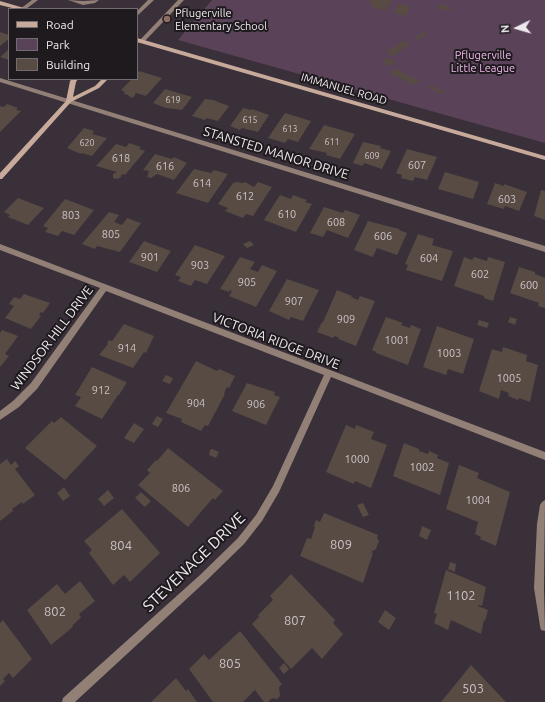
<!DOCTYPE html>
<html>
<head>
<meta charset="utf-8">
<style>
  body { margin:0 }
  #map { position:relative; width:545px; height:702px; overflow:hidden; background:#393039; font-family:Ubuntu,sans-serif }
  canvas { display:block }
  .legend { position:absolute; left:8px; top:8px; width:130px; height:72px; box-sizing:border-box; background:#1e1a1e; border:1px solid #726d71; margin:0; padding:5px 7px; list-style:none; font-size:12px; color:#efe9ee }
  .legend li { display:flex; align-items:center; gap:8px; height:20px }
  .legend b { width:20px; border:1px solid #726d71 }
  .north { position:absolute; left:497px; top:8px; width:40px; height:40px; -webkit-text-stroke:3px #1e1a1e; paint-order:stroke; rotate:265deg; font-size:11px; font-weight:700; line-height:16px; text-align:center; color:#efe9ee }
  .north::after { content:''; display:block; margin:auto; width:14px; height:18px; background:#efe9ee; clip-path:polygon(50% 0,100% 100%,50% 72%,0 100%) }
</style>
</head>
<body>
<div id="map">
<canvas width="545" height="702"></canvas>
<ul class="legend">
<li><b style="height:5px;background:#c8aa9b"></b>Road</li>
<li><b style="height:11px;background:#5a4259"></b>Park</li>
<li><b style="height:11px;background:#574b44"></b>Building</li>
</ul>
<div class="north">N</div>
</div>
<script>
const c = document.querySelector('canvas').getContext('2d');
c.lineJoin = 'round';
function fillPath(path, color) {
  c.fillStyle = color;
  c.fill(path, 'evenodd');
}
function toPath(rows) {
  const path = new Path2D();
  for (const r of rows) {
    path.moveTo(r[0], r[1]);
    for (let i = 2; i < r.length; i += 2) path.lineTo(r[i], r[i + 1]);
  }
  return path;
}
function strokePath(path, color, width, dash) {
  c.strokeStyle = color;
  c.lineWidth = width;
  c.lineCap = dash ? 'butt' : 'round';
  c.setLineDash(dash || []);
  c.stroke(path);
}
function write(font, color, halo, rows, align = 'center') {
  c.font = font + ' Ubuntu,sans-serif';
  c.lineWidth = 4;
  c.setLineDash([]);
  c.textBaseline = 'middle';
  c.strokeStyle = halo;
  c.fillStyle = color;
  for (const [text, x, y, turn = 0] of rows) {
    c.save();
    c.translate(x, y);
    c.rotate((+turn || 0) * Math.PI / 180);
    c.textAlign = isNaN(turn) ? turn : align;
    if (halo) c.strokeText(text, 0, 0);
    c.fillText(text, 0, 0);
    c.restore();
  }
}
fillPath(toPath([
  [212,0,545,0,545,143,178,40]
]), '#5a4259');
fillPath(toPath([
  [371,0,393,0,386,11,371,7,373,4,369,2],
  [398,4,411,7,406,16,393,13],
  [440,4,451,7,449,11,437,8],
  [0,32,9,35,9,39,0,46],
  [424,32,428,34,418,40,414,38],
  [404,41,410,44,393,56,386,52],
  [8,50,9,50,9,60,0,57],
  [384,59,393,59,394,65,385,65],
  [395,69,420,81,415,85,390,73],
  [139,71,162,78,146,96,136,93,133,98,128,96,129,95,124,94,125,92,121,90,132,79,137,79,137,73],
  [430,85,445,92,442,94,427,87],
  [165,89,192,97,182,110,166,108,153,103],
  [205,99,213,100,229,106,218,121,207,118,205,120,192,116],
  [7,104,18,108,16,110,21,111,0,132,0,106,4,107],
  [243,108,251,110,252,109,269,115,258,132,242,128,240,130,230,126],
  [285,113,311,121,298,142,288,139,285,143,268,138],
  [324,125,355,134,340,159,326,155,327,153,309,149],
  [84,128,94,131,92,134,107,138,92,156,82,153,81,154,67,148],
  [363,142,381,146,380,148,391,151,382,169,364,163,363,166,353,163],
  [129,143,141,147,139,149,145,151,125,175,122,174,121,177,117,179,113,178,113,174,117,172,96,166,116,144,126,147],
  [407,149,437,157,427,180,415,177,413,181,401,178,402,175,396,173],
  [155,154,172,159,174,157,187,163,174,180,157,174,151,178,147,177,149,171,143,170],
  [194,169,211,173,214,170,228,174,208,203,176,193],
  [445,172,479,182,473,199,438,189],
  [237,182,242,183,245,182,254,187,258,182,272,187,253,216,246,214,243,218,225,211,228,208,218,204,233,183],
  [495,183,504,186,504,184,527,192,519,211,505,206,504,209,487,204],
  [541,190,545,191,545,220,534,216],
  [280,195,291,199,293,195,307,200,305,202,312,204,296,232,264,220],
  [18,198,44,208,28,225,8,217,10,215,4,212],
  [65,199,94,210,74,235,62,231,58,236,45,232,48,228,43,226],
  [324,207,343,213,345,210,360,215,348,238,327,230,323,237,310,233],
  [109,212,119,215,114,222,122,225,127,218,141,223,120,252,97,246,95,249,82,244],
  [368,221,399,229,399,230,407,233,397,255,377,248,373,257,354,250],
  [418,234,434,239,432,245,453,251,442,281,406,270,408,265,405,264],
  [144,241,171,251,157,272,129,262],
  [250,241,254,245,247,248,243,244],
  [195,245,225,256,207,284,195,280,191,286,178,281,181,277,175,275],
  [240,257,255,262,250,269,258,272,262,265,277,271,256,307,229,296,232,291,230,290,229,292,220,289],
  [464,257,472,260,474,257,487,261,488,257,505,262,493,301,484,298,484,296,454,286],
  [519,267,535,272,535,274,545,278,545,308,538,306,539,303,510,293],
  [287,279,319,290,303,321,291,317,289,320,269,311],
  [337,290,352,296,351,297,358,300,360,296,375,301,356,346,338,339,339,338,335,336,333,338,317,332,322,322,323,322],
  [24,294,50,303,43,313,41,312,39,315,41,316,31,329,5,318,14,306,9,304,14,297,20,299],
  [386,317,403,323,401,325,410,328,411,325,421,329,408,365,376,353,376,352,372,350],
  [510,317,517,319,515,325,508,322],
  [479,320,489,323,487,328,477,325],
  [124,324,154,336,146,353,144,352,133,368,99,355,108,344,107,343,109,340,112,341],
  [437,326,474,339,463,374,448,369,446,375,423,367],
  [2,330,18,336,5,354,9,356,0,367,0,333],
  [503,347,527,355,526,361,538,365,530,402,519,398,518,400,508,396,509,393,501,390,499,399,479,391,492,349,502,352],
  [196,361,217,371,219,369,235,376,229,388,227,387,224,393,225,394,208,426,205,425,201,431,181,422,182,419,166,413],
  [92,367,126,382,126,384,119,395,118,395,102,419,75,406,81,397,75,395],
  [166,375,173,378,170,384,162,381],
  [247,383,275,392,274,395,280,397,266,425,232,411],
  [157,416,163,419,158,427,152,424],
  [61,417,97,446,65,480,25,448,52,421,54,423],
  [134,423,144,429,134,443,124,438],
  [346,425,355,429,356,425,374,432,371,439,387,445,371,488,355,481,354,484,326,472],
  [404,443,419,449,419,451,428,454,429,451,438,455,437,458,449,463,440,495,393,476],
  [168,448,223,491,215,500,213,498,188,527,138,485,150,473,147,470,156,460,157,461],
  [212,449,219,452,216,458,209,455,210,450],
  [7,459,11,465,15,461,19,466,15,469,35,495,23,504,22,502,12,509,13,511,0,521,0,464],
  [459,465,479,473,477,478,510,492,496,546,480,539,481,537,475,534,478,522,446,509],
  [64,487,70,496,63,501,57,493],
  [108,490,114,498,104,506,98,499],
  [141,492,151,501,145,507,135,498],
  [363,503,369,515,363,517,357,505],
  [122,509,160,553,130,582,124,575,113,585,89,553,92,550,84,541],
  [324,513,378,535,377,538,379,541,376,549,371,552,373,553,363,583,300,556,307,538,311,539,315,527,314,526,316,520,320,522],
  [422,526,431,530,427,540,419,536],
  [450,562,456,564,455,572,448,569],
  [446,570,486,587,482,606,479,605,478,606,488,610,485,621,484,620,481,634,451,620,448,630,434,623,437,614,434,613],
  [291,574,335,620,333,623,343,634,322,659,312,648,291,669,252,624,259,617,258,615,273,600,270,596],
  [80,581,95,601,79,614,81,617,72,626,73,627,51,645,27,610,57,584,65,594],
  [385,610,396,618,389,630,378,622],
  [3,620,32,659,13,678,9,673,3,679,5,681,0,686,0,623],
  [240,631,282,684,279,687,280,696,276,700,275,698,271,699,268,702,264,702,255,690,243,702,213,702,189,669,204,654,209,660],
  [284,663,289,669,284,674,279,668],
  [471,665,506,702,441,702],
  [176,678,186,691,188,689,197,702,151,702]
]), '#574b44');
fillPath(toPath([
  [32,0,38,0,26,9,20,9,32,0],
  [68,0,83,1,99,0,95,3,83,5,68,0],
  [148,0,154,0,137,16,137,11,148,0],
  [178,0,184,0,143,43,139,43,139,41,178,0]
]), '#927f76');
fillPath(toPath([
  [0,78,545,246,545,252,0,82,0,78],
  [0,244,545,452,545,460,331,377,279,492,262,521,244,544,206,581,75,702,62,702,63,698,200,575,238,538,256,515,273,486,324,375,106,291,37,389,19,407,0,420,0,411,13,401,31,383,100,288,0,250,0,244],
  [545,500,544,588,545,631,541,630,540,626,534,588,537,524,540,505,542,502,545,500]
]), '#927f76');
fillPath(toPath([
  [0,1,24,8,25,9,16,9,0,5,0,1],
  [137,38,545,156,545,160,137,42,137,38],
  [72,79,78,79,76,82,73,97,95,86,102,79,108,79,99,88,71,102,2,179,0,179,0,173,66,101,70,81,72,79]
]), '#c8aa9b');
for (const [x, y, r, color] of [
  [167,19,4,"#8d6e63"]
]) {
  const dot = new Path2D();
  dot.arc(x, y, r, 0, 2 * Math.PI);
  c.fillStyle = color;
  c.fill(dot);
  strokePath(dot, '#1e1a1e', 1.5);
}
write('9px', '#c9c2c4', null, [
  ["619",173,100],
  ["615",250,120],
  ["613",290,129],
  ["611",332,142],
  ["620",87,143],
  ["609",372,156]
]);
write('11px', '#efe9ee', '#1e1a1e', [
  ["Pflugerville",175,13],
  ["Elementary School",175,26]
], 'left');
write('11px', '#f1bbed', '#1e1a1e', [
  ["Pflugerville",483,55],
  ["Little League",483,68]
]);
write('11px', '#efe9ee', '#1e1a1e', [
  ["IMMANUEL ROAD",344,89,16]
]);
write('11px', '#c9c2c4', null, [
  ["618",121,158],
  ["607",417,165],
  ["616",165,166],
  ["614",202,183],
  ["612",245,196],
  ["603",507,199],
  ["610",287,214],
  ["803",71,215],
  ["608",336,222],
  ["805",111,234],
  ["606",383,236],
  ["901",150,257],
  ["604",429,258],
  ["903",200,265],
  ["602",480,274],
  ["905",247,282],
  ["600",529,285],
  ["907",294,301],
  ["909",346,319],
  ["1001",397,340],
  ["914",127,348],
  ["1003",449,353],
  ["1005",509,378],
  ["912",101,390],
  ["904",196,403],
  ["906",256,404],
  ["1000",357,459],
  ["1002",422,467],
  ["806",181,488],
  ["1004",478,500]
]);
write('13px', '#efe9ee', '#1e1a1e', [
  ["STANSTED MANOR DRIVE",276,153,17],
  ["WINDSOR HILL DRIVE",52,338,-53],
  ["VICTORIA RIDGE DRIVE",276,341,21]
]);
write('13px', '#c9c2c4', null, [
  ["809",341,545],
  ["804",121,546],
  ["1102",461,596],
  ["802",55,612],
  ["807",295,621],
  ["805",230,664],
  ["503",473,689]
]);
write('16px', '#efe9ee', '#1e1a1e', [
  ["STEVENAGE DRIVE",194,562,-44]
]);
</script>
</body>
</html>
